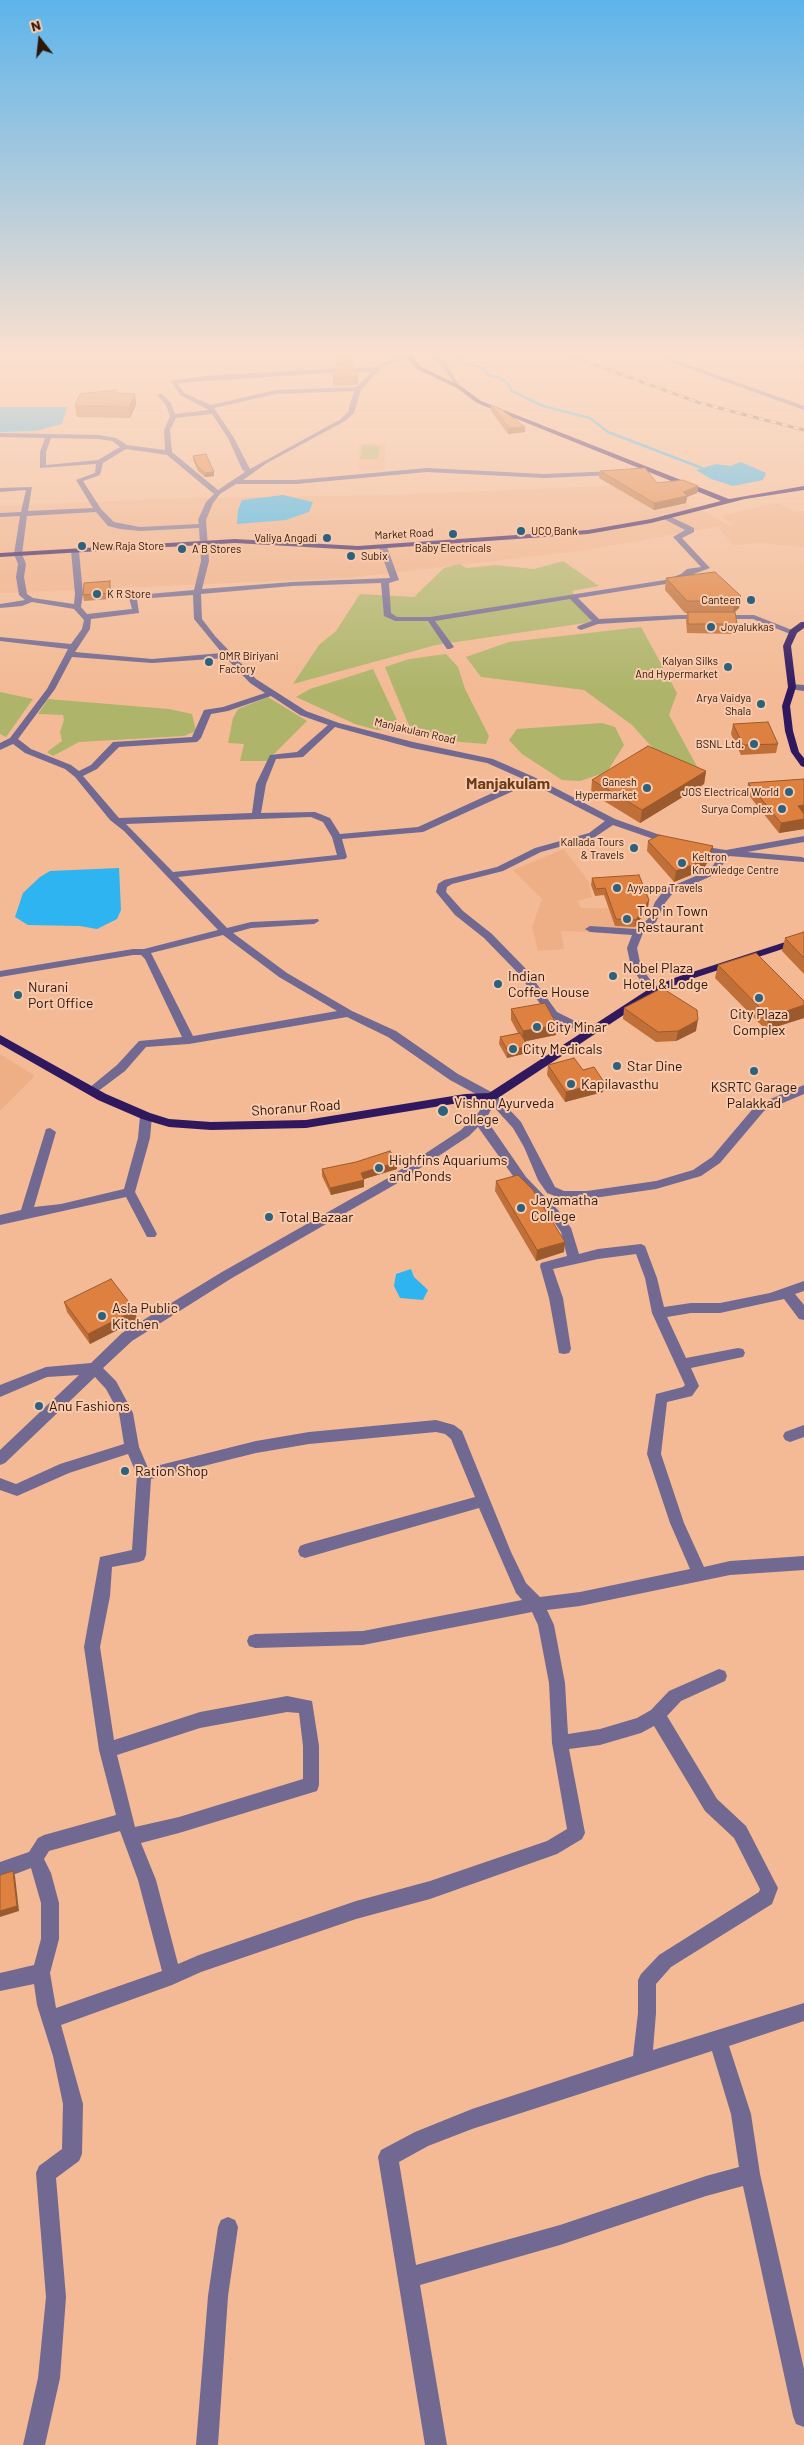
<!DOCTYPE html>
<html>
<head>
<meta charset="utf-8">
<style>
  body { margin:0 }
  #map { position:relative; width:804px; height:2445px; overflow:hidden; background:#f3ba95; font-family:Barlow,sans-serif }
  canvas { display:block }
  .north { position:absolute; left:15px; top:15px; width:50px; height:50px; -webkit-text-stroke:4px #f9caad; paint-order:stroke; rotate:344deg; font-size:14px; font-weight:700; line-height:20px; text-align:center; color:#2c1709 }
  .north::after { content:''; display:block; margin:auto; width:18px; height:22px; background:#2c1709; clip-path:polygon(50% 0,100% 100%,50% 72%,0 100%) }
</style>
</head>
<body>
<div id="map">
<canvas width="804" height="2445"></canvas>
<div class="north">N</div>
</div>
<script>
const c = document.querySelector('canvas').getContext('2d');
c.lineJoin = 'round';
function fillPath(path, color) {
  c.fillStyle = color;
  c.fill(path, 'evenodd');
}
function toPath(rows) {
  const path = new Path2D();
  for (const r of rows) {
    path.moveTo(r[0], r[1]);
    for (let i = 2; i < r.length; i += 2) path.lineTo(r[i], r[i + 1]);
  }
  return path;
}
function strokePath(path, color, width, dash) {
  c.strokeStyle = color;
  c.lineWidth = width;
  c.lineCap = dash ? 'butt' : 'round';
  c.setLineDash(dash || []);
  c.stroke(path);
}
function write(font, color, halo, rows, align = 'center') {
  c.font = font + ' Barlow,sans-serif';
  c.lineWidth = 4;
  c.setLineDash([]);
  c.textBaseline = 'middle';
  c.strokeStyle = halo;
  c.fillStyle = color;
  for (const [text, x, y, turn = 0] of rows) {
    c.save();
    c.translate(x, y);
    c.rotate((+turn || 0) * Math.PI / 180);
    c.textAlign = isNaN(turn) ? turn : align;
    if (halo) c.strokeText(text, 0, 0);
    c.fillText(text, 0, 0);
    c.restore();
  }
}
fillPath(toPath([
  [359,444,385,444,385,469,358,469],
  [649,484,730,525,732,524,719,516,777,503,796,512,804,511,804,547,761,543,733,545,718,528,727,525,580,551,348,578,0,593,0,506,184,498,385,495],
  [564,849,589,882,592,897,577,901,581,908,650,909,634,934,561,931,564,949,538,951,532,927,542,899,513,870],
  [0,1054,35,1076,0,1111]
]), '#efaf86');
fillPath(toPath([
  [362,445,380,446,378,459,360,459],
  [563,561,599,586,572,591,592,622,436,645,293,684,319,645,336,631,360,594,414,597,444,568,459,564,467,568,496,565,534,569],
  [641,627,677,693,669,715,700,772,659,755,632,725,584,690,481,677,466,657,509,642],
  [446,654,458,667,465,689,489,736,486,744,461,742,412,733,385,667,409,659],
  [373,669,397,720,391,728,377,730,355,724,296,697,310,689],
  [0,692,33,699,6,737,0,734],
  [268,697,307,721,267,761,240,761,244,744,228,743,233,718,238,709],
  [48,699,169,709,192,714,196,731,184,736,79,742,53,756,47,752,62,741,60,732,64,720,63,715,38,714],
  [602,723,615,727,624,745,607,772,580,781,562,780,522,754,509,740,517,729]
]), '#aeb56a');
fillPath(toPath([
  [0,407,67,407,62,424,36,431,0,432],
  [741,462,766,473,763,480,733,486,711,479,696,470,716,464,730,466],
  [283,495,313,502,309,512,286,520,237,524,238,510,242,500],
  [119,868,121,910,117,919,97,929,80,926,28,925,15,917,23,893,40,877,50,871],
  [411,1269,414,1277,428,1290,423,1300,400,1298,394,1286,396,1274]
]), '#2eb4f0');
strokePath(toPath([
  [444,350,466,364,480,367,489,375,500,378,508,384,512,391,543,406,590,418,608,432,702,468]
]), '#2eb4f0', 2.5);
fillPath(toPath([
  [416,350,423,350,438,356,445,362,461,388,457,388,441,364,425,355,403,359,382,367,361,390,354,413,345,421,267,463,243,480,296,480,427,468,544,474,615,471,618,473,615,475,544,478,427,472,296,484,236,484,220,494,213,503,206,520,209,561,202,589,292,582,390,578,379,547,383,545,387,547,399,580,389,583,391,613,397,617,430,617,665,580,681,574,687,569,701,567,673,537,685,530,664,519,664,515,667,515,694,528,694,532,682,538,710,568,666,584,578,598,599,619,679,615,754,615,797,632,790,634,753,619,679,619,598,624,581,630,577,628,578,626,592,621,570,599,435,621,454,647,450,649,447,649,428,621,395,621,384,616,381,583,292,586,201,594,202,619,215,636,256,679,306,711,339,723,413,742,493,759,534,777,615,819,674,840,674,844,668,844,613,825,595,837,541,852,503,871,452,884,447,887,446,892,463,911,492,934,526,969,557,1012,573,1020,596,1027,598,1030,596,1033,592,1034,565,1026,549,1016,518,973,484,938,455,915,436,892,438,884,444,880,497,867,535,848,589,833,605,821,531,783,423,832,342,839,347,857,345,859,178,877,227,928,251,922,318,919,319,921,314,924,251,928,233,933,287,973,352,1011,396,1031,458,1074,495,1094,521,1122,555,1187,564,1191,587,1191,656,1181,693,1170,712,1157,756,1105,804,1085,804,1094,764,1111,720,1163,701,1176,656,1189,587,1199,563,1199,547,1193,538,1180,524,1147,513,1128,493,1106,486,1119,526,1177,558,1210,571,1228,579,1254,598,1249,641,1244,645,1246,657,1278,664,1307,691,1303,720,1303,770,1293,804,1281,804,1291,795,1294,804,1305,804,1320,799,1319,784,1299,720,1313,691,1313,667,1317,686,1358,738,1348,743,1349,745,1353,743,1357,738,1358,691,1368,699,1386,692,1396,667,1402,661,1454,684,1523,704,1567,730,1561,804,1556,804,1570,730,1575,580,1606,547,1610,554,1625,565,1683,568,1734,600,1729,637,1718,651,1710,669,1691,719,1669,725,1671,727,1676,725,1681,681,1701,667,1716,717,1799,746,1826,778,1888,772,1904,671,1967,656,1984,656,2013,653,2050,804,2003,804,2021,729,2046,751,2114,760,2174,804,2369,804,2427,796,2424,793,2416,743,2186,706,2196,560,2245,420,2285,447,2445,425,2445,378,2157,381,2150,415,2132,472,2109,633,2056,638,2013,638,1980,641,1974,659,1955,759,1892,760,1889,734,1838,705,1811,654,1726,641,1733,600,1745,569,1749,585,1833,582,1839,557,1854,430,1899,356,1919,201,1972,172,1985,61,2025,83,2104,82,2154,79,2161,56,2178,66,2297,60,2378,45,2445,23,2445,38,2378,46,2297,36,2173,39,2166,62,2149,63,2104,53,2056,37,2005,34,1984,0,1991,0,1973,34,1965,41,1939,41,1903,31,1868,0,1880,0,1862,29,1852,38,1838,44,1835,116,1815,99,1750,84,1647,100,1557,132,1550,137,1475,128,1454,69,1473,17,1496,0,1490,0,1478,16,1484,60,1464,124,1444,119,1413,106,1389,95,1377,5,1463,0,1465,0,1450,79,1375,47,1377,0,1397,0,1385,46,1367,91,1363,122,1333,222,1272,388,1178,461,1130,479,1112,485,1099,450,1080,388,1037,347,1017,189,1044,146,1047,125,1071,93,1095,89,1094,87,1091,89,1088,117,1065,139,1041,182,1037,145,959,141,955,133,955,0,977,0,971,133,949,144,949,218,930,124,831,110,820,75,777,65,769,25,753,13,744,0,750,0,743,10,738,47,689,68,649,0,641,0,637,71,644,82,629,84,620,74,609,32,602,22,606,0,608,0,604,25,600,19,595,16,577,18,564,14,554,20,516,0,517,0,513,21,512,26,490,0,492,0,488,32,487,28,511,93,508,76,480,95,473,96,464,40,468,40,452,45,438,0,437,0,433,99,435,116,438,127,445,165,450,164,430,170,416,166,405,158,396,158,394,162,394,171,403,175,414,209,410,180,395,171,381,205,376,341,368,374,368,378,365,400,356,419,352,416,350],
  [341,372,371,372,356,387,276,390,211,405,184,393,177,383,341,372],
  [354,391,348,412,341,419,250,469,234,438,214,408,276,394,354,391],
  [212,414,228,438,242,469,245,472,218,490,172,452,170,430,176,418,212,414],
  [51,438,99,439,112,441,120,447,98,460,46,465,46,452,51,438],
  [126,449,167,455,214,494,206,502,198,520,199,524,140,527,114,522,101,509,83,481,100,475,103,463,126,449],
  [96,512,108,526,120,529,140,531,199,528,201,561,194,590,137,595,129,598,132,609,87,614,81,607,83,594,79,551,75,549,71,551,75,594,74,604,33,598,27,594,24,577,26,564,22,554,27,516,96,512],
  [193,595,194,619,222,653,152,659,75,652,90,629,91,619,139,613,137,599,193,595],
  [72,657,152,663,226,658,250,683,265,693,223,707,204,710,192,737,113,742,91,765,79,771,71,765,31,749,18,739,55,689,72,657],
  [271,696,300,715,328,725,297,752,270,755,256,784,252,813,119,818,83,776,97,769,119,747,197,742,201,738,211,714,228,711,271,696],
  [335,727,412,748,487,763,523,779,418,827,340,834,330,818,315,812,261,813,266,784,276,759,303,757,335,727],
  [311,817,323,822,332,837,337,855,173,872,126,824,311,817],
  [223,935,279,977,337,1011,193,1036,151,953,223,935],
  [478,1127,518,1183,550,1216,561,1232,567,1256,541,1263,540,1266,549,1298,559,1353,564,1354,569,1353,571,1349,563,1298,553,1269,598,1259,636,1254,645,1278,652,1313,685,1385,683,1387,656,1394,647,1454,670,1523,690,1569,580,1592,540,1597,526,1583,511,1552,462,1431,454,1425,436,1420,309,1432,256,1441,148,1468,139,1447,133,1413,116,1381,103,1368,132,1341,232,1278,396,1184,469,1136,478,1127],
  [436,1432,445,1434,451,1439,475,1497,305,1544,300,1546,298,1551,300,1556,305,1558,479,1508,516,1593,522,1600,363,1631,255,1634,249,1636,247,1641,249,1646,255,1648,363,1645,532,1612,538,1625,549,1683,552,1743,567,1829,547,1841,430,1881,356,1901,199,1955,178,1964,156,1880,141,1843,179,1833,317,1791,319,1785,319,1746,312,1701,287,1696,200,1712,114,1740,100,1647,110,1596,112,1567,139,1562,144,1560,146,1555,151,1479,256,1453,309,1444,436,1432],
  [287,1712,299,1713,303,1746,303,1779,179,1817,135,1827,117,1755,200,1728,287,1712],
  [120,1831,138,1880,162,1971,56,2008,50,1973,59,1939,59,1903,51,1873,44,1859,49,1851,120,1831],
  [712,2051,731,2114,739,2167,706,2176,560,2225,416,2265,399,2162,428,2146,472,2129,712,2051],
  [638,350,646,350,804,406,804,410,638,350],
  [795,350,804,351,804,355,796,351,795,350],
  [792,684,804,685,804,691,789,689,788,687,792,684],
  [804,836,804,842,747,852,802,857,804,858,804,862,729,856,716,874,673,893,665,903,656,922,643,933,637,948,641,967,654,985,653,987,645,987,631,967,627,948,632,935,590,932,585,929,590,926,636,929,648,919,655,902,665,889,710,870,720,855,693,849,693,845,726,850,804,836],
  [146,1112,152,1116,150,1138,135,1192,157,1234,155,1237,147,1237,126,1197,0,1225,0,1215,21,1210,46,1129,50,1128,56,1132,34,1207,61,1204,124,1189,138,1138,140,1116,146,1112],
  [804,1425,804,1437,790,1442,785,1440,783,1436,785,1432,804,1425],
  [228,2217,235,2220,238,2227,228,2296,218,2445,196,2445,208,2296,218,2227,221,2220,228,2217]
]), '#716991');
fillPath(toPath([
  [408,350,414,350,412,353,414,359,421,367,461,386,481,401,729,499,804,486,804,490,745,499,651,523,588,534,358,550,235,543,0,557,0,553,235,539,358,546,588,530,651,519,721,501,477,403,457,388,417,369,408,359,406,353,408,350],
  [801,622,804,622,804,628,797,633,791,646,796,687,790,706,793,731,799,752,804,758,804,767,801,766,791,752,785,731,782,706,788,687,783,646,790,630,801,622],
  [804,936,804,942,685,981,657,993,495,1100,465,1102,306,1128,211,1130,169,1127,142,1119,98,1100,0,1044,0,1035,106,1094,150,1113,169,1119,211,1122,306,1120,465,1094,489,1093,649,989,677,977,804,936]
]), '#30185f');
const rail = toPath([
  [554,350,700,403,804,430]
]);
strokePath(rail, '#845f47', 3);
strokePath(rail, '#f9caad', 2, [6]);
fillPath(toPath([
  [374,350,397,350,397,355,380,357],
  [336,362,353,362,353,366,351,366,358,382,355,385,333,386,333,378,336,366],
  [116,393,135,394,136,405,130,418,77,417,75,406],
  [491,405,525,432,508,434,491,411],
  [193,456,214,472,214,476,205,477,198,471,193,460],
  [600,471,657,483,698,486,697,493,687,497,686,503,654,510,599,478],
  [666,578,741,596,739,608,735,612,737,624,736,634,687,633,686,621,687,613,685,613,665,590],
  [110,588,111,599,84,601,83,595],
  [733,724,778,744,776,753,741,755,731,734],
  [706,771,704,784,640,823,591,793,592,780],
  [804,779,804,829,779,833,747,793,748,783],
  [648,841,711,856,703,870,674,882,647,851],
  [592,878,649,900,648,907,635,927,615,926,604,895,595,896,591,885],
  [804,932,804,974,782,951,785,938],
  [718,965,804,1001,804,1018,766,1030,715,978],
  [624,1008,696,1031,676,1041,656,1042,623,1019],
  [511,1009,557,1025,556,1035,525,1041,527,1053,507,1058,499,1044,500,1037,518,1033,511,1020],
  [548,1065,583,1070,603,1092,565,1102,547,1075],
  [322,1169,397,1169,364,1179,364,1187,331,1195,322,1176],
  [496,1181,564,1252,536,1261,495,1191],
  [64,1302,137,1320,90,1344,67,1312]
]), '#bf6f37');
fillPath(toPath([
  [397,350,397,355,380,357,380,352],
  [358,374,358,382,355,385,355,377],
  [135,394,136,405,130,418,129,407],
  [525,427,525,432,508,434,509,428],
  [214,472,214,476,205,477,205,473],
  [698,486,697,493,687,497,686,503,654,510,654,503],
  [741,596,739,608,733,613,735,601],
  [706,771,704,784,640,823,642,810],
  [804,805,804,815,798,806],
  [804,819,804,829,779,833,781,823],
  [713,846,711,856,703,870,674,882,676,871],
  [649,900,648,907,635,927,636,920],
  [804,1005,804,1018,766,1030,769,1017],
  [698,1020,696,1031,676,1041,678,1031],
  [557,1025,556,1035,522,1042,523,1031],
  [528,1046,527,1053,507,1058,508,1051],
  [604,1082,603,1092,565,1102,566,1092],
  [397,1162,397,1169,361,1180,361,1173],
  [364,1180,364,1187,331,1195,330,1188],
  [565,1242,564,1252,536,1261,537,1250],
  [135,1310,137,1320,90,1344,88,1334],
  [13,1871,15,1876,19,1911,0,1917,0,1911]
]), '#9b5a2d');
const building = toPath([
  [338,350,349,350,353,362,336,362,338,350],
  [378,350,397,350,380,352,378,350],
  [335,366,351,366,358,374,355,377,333,378,335,366],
  [116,390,115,393,135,394,129,407,75,406,80,394,116,390],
  [491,405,501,409,525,427,509,428,491,405],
  [206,454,214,472,205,473,198,467,193,456,206,454],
  [645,468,657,483,683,480,698,486,683,492,687,496,654,503,600,471,645,468],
  [715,572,741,596,735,601,687,601,666,578,715,572],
  [110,581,110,593,83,595,84,583,110,581],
  [688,612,735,612,737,624,688,624,688,612],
  [768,722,778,744,743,745,733,724,768,722],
  [648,746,706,771,642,810,592,780,648,746],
  [804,779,804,805,798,806,804,814,804,819,781,823,748,783,804,779],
  [659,835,713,846,705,860,676,871,648,841,659,835],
  [639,875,649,900,636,920,616,919,605,888,596,889,592,878,639,875],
  [804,932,804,958,785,938,804,932],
  [756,953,804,1001,804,1005,769,1017,718,965,756,953],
  [662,988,697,1010,698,1020,678,1031,658,1032,624,1008,662,988],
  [545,1003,557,1025,523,1031,511,1009,545,1003],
  [520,1033,528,1046,508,1051,500,1037,520,1033],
  [574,1058,583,1070,594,1067,604,1082,566,1092,548,1065,574,1058],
  [390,1151,397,1162,361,1173,364,1180,330,1188,322,1169,356,1162,390,1151],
  [518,1175,533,1190,565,1242,537,1250,496,1181,518,1175],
  [111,1279,135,1310,88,1334,64,1302,111,1279],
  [13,1871,17,1906,0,1911,0,1875,13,1871]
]);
fillPath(building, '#de8140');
strokePath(building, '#9b5a2d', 1);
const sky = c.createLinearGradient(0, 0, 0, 692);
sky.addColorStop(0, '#5db4eb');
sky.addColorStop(0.51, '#fae0cf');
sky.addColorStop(1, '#fae0cf00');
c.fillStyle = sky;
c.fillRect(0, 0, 804, 692);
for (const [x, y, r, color] of [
  [521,531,5,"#2c627d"],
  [453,534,5,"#2c627d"],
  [327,538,5,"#2c627d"],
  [82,546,5,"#2c627d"],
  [182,549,5,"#2c627d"],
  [351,556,5,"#2c627d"],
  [97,594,5,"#2c627d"],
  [751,600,5,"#2c627d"],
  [711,627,5,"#2c627d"],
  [209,662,5,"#2c627d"],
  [728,667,5,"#2c627d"],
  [761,704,5,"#2c627d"],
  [754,744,5,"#2c627d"],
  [647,788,5,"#2c627d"],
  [789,792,5,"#2c627d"],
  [782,809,5,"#2c627d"],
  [634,848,5,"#2c627d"],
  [682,863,5,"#2c627d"],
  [617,888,5,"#2c627d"],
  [627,919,5,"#2c627d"],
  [613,976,5,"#2c627d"],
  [498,984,5,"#2c627d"],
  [18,995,5,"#2c627d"],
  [759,998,5,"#2c627d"],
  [537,1027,5,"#2c627d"],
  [513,1049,5,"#2c627d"],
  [617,1066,5,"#2c627d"],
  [754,1071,5,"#2c627d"],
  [571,1084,5,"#2c627d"],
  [443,1111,6,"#2c627d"],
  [379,1168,5,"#2c627d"],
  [521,1208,5,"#2c627d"],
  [269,1217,5,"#2c627d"],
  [102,1316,5,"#2c627d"],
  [39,1406,5,"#2c627d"],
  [125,1471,5,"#2c627d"]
]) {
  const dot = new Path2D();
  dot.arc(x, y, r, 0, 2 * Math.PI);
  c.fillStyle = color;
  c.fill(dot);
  strokePath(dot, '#f9caad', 2);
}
write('11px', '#2c1709', '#f9caad', [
  ["UCO Bank",531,531],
  ["Valiya Angadi",317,538,"right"],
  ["New Raja Store",92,546],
  ["Baby Electricals",453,548,"center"],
  ["A B Stores",192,549],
  ["Subix",361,556],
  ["K R Store",107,594],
  ["Canteen",741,600,"right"],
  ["Joyalukkas",721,627],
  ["OMR Biriyani",219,656],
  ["Factory",219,669],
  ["Kalyan Silks",718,661,"right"],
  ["And Hypermarket",718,674,"right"],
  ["Arya Vaidya",751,698,"right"],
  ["Shala",751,711,"right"],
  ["BSNL Ltd.",744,744,"right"],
  ["Ganesh",637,782,"right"],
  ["Hypermarket",637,795,"right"],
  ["JOS Electrical World",779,792,"right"],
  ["Surya Complex",772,809,"right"],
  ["Kallada Tours",624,842,"right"],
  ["& Travels",624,855,"right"],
  ["Keltron",692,857],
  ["Knowledge Centre",692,870],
  ["Ayyappa Travels",627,888]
], 'left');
write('11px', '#2c1709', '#f9caad', [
  ["Market Road",404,534,-3],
  ["Manjakulam Road",415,731,13]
]);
write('14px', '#2c1709', '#f9caad', [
  ["Top in Town",637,911],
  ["Restaurant",637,927],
  ["Nobel Plaza",623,968],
  ["Hotel & Lodge",623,984],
  ["Indian",508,976],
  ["Coffee House",508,992],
  ["Nurani",28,987],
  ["Port Office",28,1003],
  ["City Plaza",759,1014,"center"],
  ["Complex",759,1030,"center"],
  ["City Minar",547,1027],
  ["City Medicals",523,1049],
  ["Star Dine",627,1066],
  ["Kapilavasthu",581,1084],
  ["KSRTC Garage",754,1087,"center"],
  ["Palakkad",754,1103,"center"],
  ["Vishnu Ayurveda",454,1103],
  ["College",454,1119],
  ["Highfins Aquariums",389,1160],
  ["and Ponds",389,1176],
  ["Jayamatha",531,1200],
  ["College",531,1216],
  ["Total Bazaar",279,1217],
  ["Asla Public",112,1308],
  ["Kitchen",112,1324],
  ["Anu Fashions",49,1406],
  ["Ration Shop",135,1471]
], 'left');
write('14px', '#2c1709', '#f9caad', [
  ["Shoranur Road",296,1108,-4]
]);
write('bold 16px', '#6c3c19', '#f9caad', [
  ["Manjakulam",508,784]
]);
</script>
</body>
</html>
